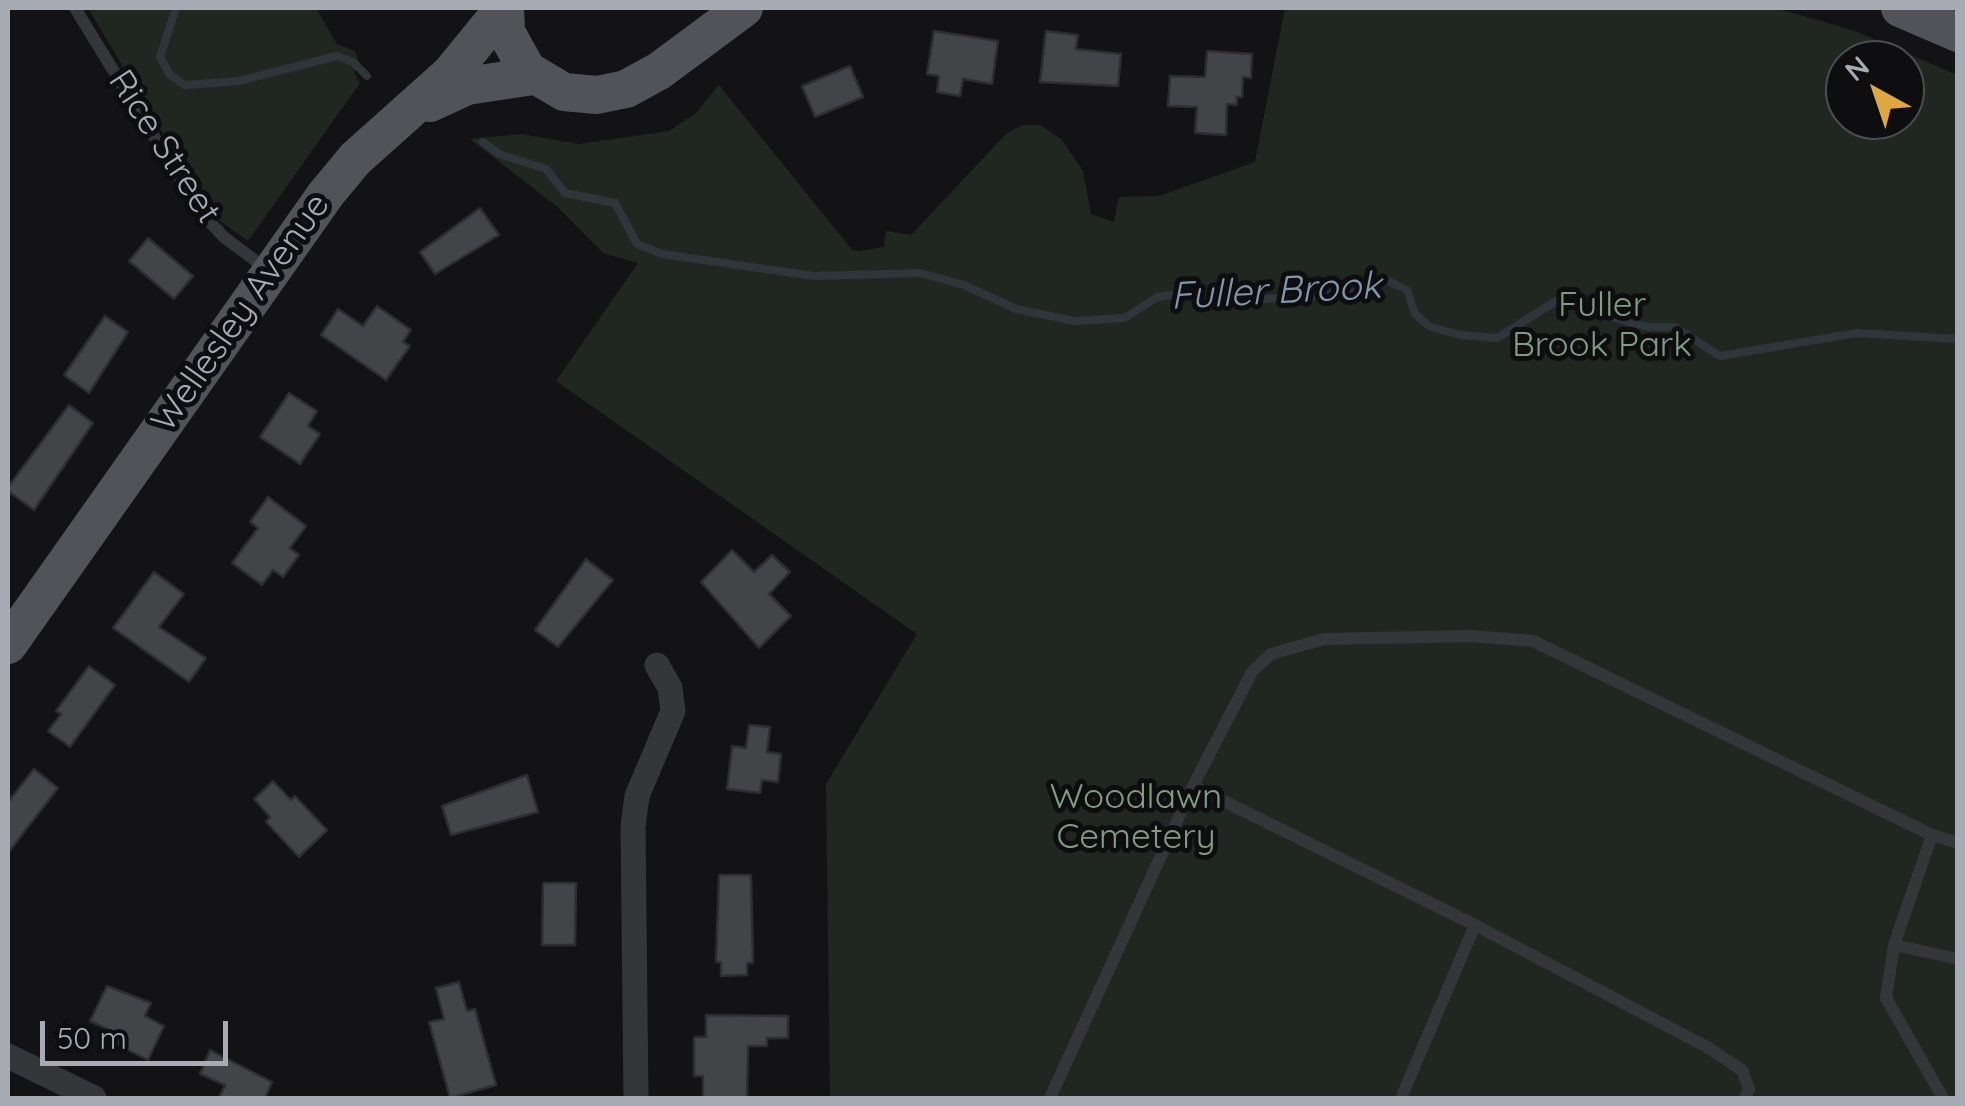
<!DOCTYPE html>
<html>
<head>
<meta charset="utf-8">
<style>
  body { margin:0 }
  #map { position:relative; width:1965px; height:1106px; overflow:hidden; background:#131315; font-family:Quicksand,sans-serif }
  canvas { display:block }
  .frame { position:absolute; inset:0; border:10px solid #a6abb4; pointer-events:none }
  .north { position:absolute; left:1825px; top:40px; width:100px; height:100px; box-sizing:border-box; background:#0e0e10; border:2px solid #4b4d52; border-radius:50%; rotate:320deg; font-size:28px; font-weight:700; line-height:40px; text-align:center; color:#a6abb4 }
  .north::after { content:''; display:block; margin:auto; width:35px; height:45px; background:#dea742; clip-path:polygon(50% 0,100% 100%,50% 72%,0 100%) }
  .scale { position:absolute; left:40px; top:1021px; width:188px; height:45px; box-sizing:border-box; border:5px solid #a6abb4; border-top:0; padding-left:12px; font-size:30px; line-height:35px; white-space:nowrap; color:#a6abb4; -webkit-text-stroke:8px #0e0e10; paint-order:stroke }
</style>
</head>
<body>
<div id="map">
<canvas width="1965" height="1106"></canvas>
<div class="frame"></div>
<div class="north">N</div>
<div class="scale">50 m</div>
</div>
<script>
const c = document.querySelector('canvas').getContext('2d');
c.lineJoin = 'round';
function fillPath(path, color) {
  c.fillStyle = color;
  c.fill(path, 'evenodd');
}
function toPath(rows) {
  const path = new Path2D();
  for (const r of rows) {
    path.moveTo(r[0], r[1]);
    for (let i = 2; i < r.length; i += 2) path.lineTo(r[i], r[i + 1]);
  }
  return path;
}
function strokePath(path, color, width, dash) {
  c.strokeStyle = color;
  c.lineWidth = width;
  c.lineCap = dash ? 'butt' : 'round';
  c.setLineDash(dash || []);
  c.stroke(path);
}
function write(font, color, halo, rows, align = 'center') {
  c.font = font + ' Quicksand,sans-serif';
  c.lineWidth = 10;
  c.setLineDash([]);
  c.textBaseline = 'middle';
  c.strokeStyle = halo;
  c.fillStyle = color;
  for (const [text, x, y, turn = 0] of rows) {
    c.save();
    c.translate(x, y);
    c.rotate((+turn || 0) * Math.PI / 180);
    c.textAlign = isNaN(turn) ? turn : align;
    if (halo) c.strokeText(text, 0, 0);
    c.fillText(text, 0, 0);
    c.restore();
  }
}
fillPath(toPath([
  [88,8,316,8,337,44,355,51,359,63,354,72,360,83,248,241,220,221,202,199],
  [1285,8,1775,8,1855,31,1957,75,1957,1098,830,1098,826,784,917,634,556,381,638,263,603,253,560,209,470,139,521,134,579,144,669,131,696,113,719,85,853,251,859,251,884,247,886,231,911,235,1007,133,1023,125,1041,125,1062,140,1083,171,1091,214,1114,222,1119,197,1159,196,1255,162],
  [1845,60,1905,60,1905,120,1845,120]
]), '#202721');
strokePath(toPath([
  [176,8,160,57,170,75,185,85,239,81,337,56,353,62,367,76],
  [483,142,499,154,546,169,565,193,615,203,637,244,662,254,814,276,920,273,964,285,1016,309,1074,321,1125,318,1157,297,1193,292,1245,300,1303,297,1353,293,1386,280,1407,290,1415,314,1430,327,1461,335,1497,338,1561,298,1588,303,1610,317,1648,327,1675,327,1720,356,1857,333,1958,339]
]), '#2e363c', 8);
const building = toPath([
  [934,31,998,41,992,84,963,79,960,96,937,92,939,76,927,74,934,31],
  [1046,31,1078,35,1076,49,1121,54,1118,86,1040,82,1046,31],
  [1207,51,1252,54,1251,78,1243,77,1242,97,1237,97,1237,105,1227,104,1226,135,1195,133,1197,107,1168,106,1170,76,1205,77,1207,51],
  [850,66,863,97,815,117,802,86,850,66],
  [480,208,499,235,435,274,420,252,480,208],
  [148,238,193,276,174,299,129,261,148,238],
  [377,306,411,330,403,342,410,346,386,380,321,335,338,309,363,326,377,306],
  [105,316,128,332,89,393,64,375,105,316],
  [289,393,317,411,308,426,320,434,300,464,260,437,289,393],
  [69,405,93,423,34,510,8,491,8,487,69,405],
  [268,497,306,526,290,548,299,555,283,577,273,570,262,585,232,563,258,528,250,522,268,497],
  [732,550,754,572,772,555,790,572,769,594,791,616,759,648,701,582,732,550],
  [586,559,613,580,558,647,535,630,586,559],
  [154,572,184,594,159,627,206,658,189,682,113,628,154,572],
  [89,666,115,685,70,747,48,731,61,714,56,711,89,666],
  [749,725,770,727,767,752,781,754,778,782,762,780,760,793,727,789,732,746,746,748,749,725],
  [34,769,58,788,8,853,8,802,34,769],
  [527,775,538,812,451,835,442,806,527,775],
  [273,781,291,800,295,796,327,830,299,857,266,822,270,817,254,799,273,781],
  [719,875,751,875,753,963,747,963,747,975,721,976,721,962,716,962,719,875],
  [543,883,576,883,575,945,542,945,543,883],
  [459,982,467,1011,475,1009,496,1085,450,1098,429,1022,444,1019,436,988,459,982],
  [107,986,151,1003,145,1016,164,1026,148,1060,110,1041,114,1032,90,1021,107,986],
  [706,1015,788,1016,788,1038,767,1038,767,1046,748,1046,747,1098,703,1098,703,1076,694,1076,694,1037,706,1037,706,1015],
  [210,1050,272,1082,265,1098,219,1098,225,1085,200,1074,210,1050]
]);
fillPath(building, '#424448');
strokePath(building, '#2e2e31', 2.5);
strokePath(toPath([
  [75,8,200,212,225,238,268,270],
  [1193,786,1475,925],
  [1894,945,1958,959],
  [1050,1098,1193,786,1252,672,1271,654,1324,639,1470,636,1533,641,1932,835],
  [1401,1098,1475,925,1707,1047,1742,1070,1749,1089,1745,1098],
  [1943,1098,1886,998,1894,945,1932,835,1958,843]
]), '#353639', 12);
strokePath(toPath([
  [8,1056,94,1098],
  [636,1098,633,826,637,796,673,711,670,688,657,665]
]), '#353639', 25);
strokePath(toPath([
  [505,8,506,32,527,70,564,92,597,95,626,89,659,71,744,8],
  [1900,8,1958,33],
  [430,103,467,86,533,76],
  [8,645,326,194,355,159,450,74,504,8]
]), '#515358', 38);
write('35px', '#a6abb4', '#0e0e10', [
  ["Rice Street",164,147,57],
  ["Wellesley Avenue",241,313,-55]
]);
write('35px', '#7f9d81', '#0e0e10', [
  ["Fuller",1602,305],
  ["Brook Park",1602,345],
  ["Woodlawn",1136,797],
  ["Cemetery",1136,837]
]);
write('italic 38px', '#8198ac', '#0e0e10', [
  ["Fuller Brook",1276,292,-3]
]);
</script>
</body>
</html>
